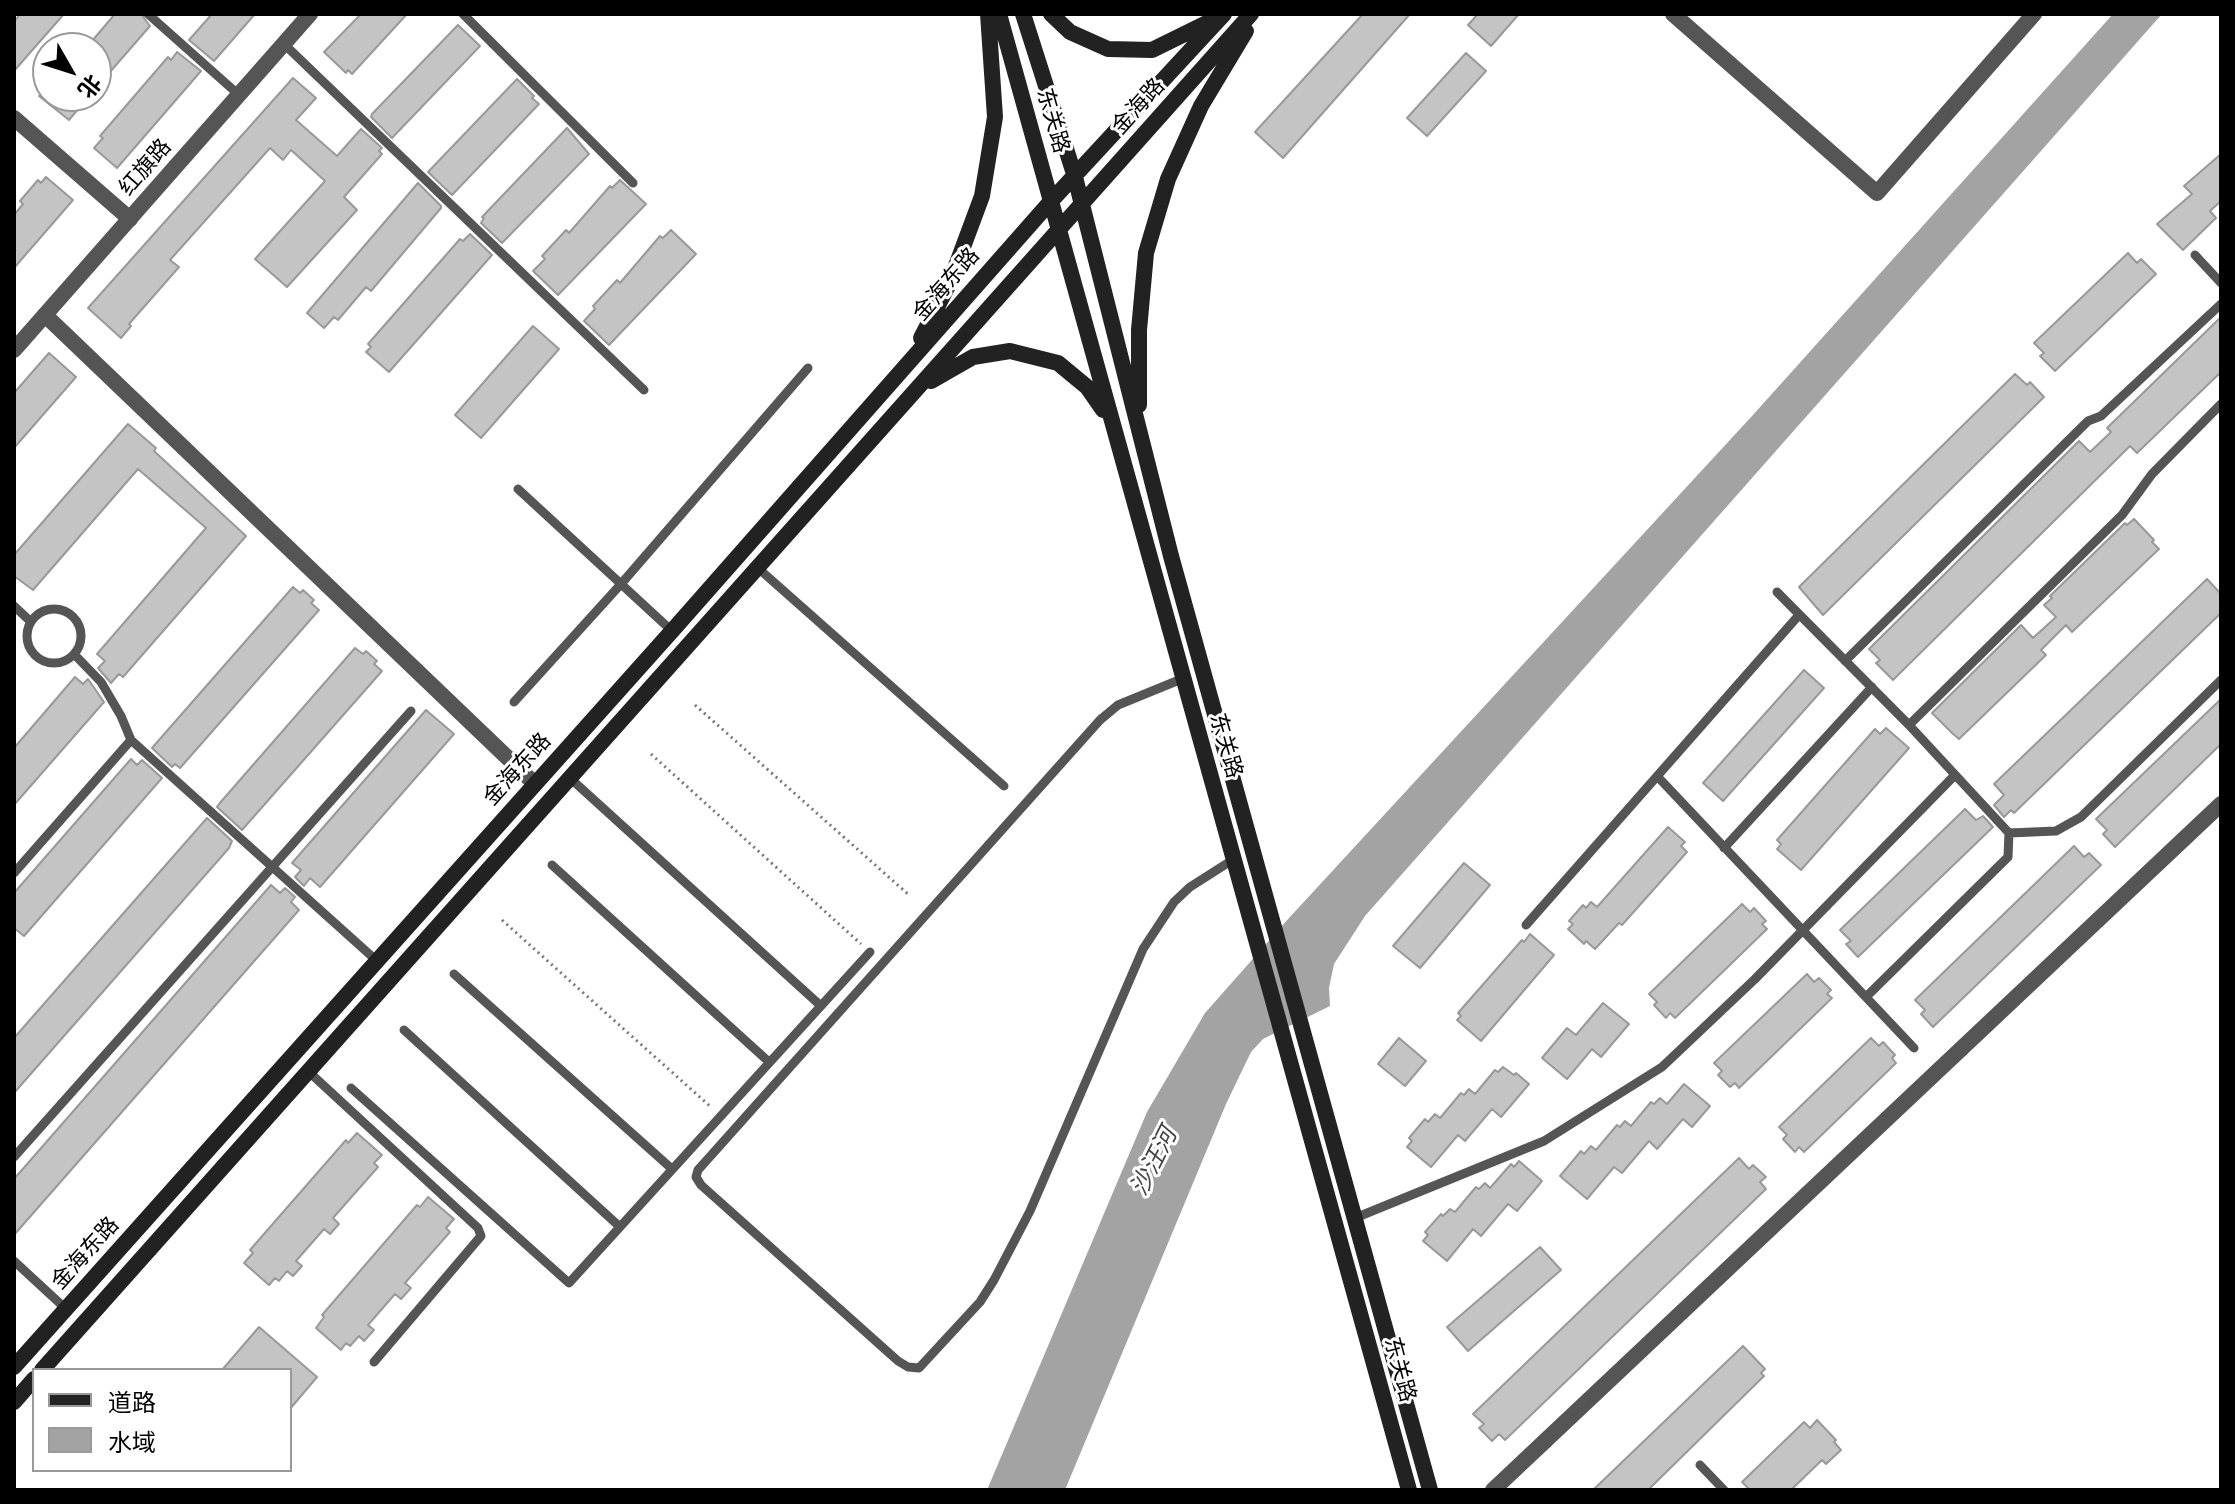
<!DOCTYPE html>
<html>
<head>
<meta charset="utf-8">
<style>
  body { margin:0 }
  #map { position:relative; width:2235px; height:1504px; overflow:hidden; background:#fff; font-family:"Varela Round","Noto Sans SC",sans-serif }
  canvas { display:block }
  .frame { position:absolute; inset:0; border:16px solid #000; pointer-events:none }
  .legend { position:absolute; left:32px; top:1368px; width:260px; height:104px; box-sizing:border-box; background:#fff; border:2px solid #999; margin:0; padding:10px 14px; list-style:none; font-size:24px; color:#000 }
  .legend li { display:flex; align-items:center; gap:16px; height:40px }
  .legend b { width:40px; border:2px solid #999 }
  .north { position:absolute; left:32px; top:32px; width:80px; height:80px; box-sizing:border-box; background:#fff; border:2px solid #999; border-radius:50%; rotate:129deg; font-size:22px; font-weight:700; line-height:32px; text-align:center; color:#000 }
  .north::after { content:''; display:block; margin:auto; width:28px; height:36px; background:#000; clip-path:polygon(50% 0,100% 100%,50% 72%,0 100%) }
</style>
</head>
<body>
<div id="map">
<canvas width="2235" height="1504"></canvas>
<div class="frame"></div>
<ul class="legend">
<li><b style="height:10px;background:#222"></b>道路</li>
<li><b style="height:22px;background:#a3a3a3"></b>水域</li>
</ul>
<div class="north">北</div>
</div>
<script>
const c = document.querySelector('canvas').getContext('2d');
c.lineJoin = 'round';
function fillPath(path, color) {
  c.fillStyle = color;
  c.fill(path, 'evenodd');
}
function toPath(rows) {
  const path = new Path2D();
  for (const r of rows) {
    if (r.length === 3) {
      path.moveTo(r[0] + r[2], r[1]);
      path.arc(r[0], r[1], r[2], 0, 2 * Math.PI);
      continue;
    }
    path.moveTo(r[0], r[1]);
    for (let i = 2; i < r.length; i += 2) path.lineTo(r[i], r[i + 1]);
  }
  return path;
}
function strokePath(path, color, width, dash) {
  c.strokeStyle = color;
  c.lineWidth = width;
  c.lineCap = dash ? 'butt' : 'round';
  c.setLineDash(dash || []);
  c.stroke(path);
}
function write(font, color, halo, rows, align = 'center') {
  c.font = font + ' "Varela Round","Noto Sans SC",sans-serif';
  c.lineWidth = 6;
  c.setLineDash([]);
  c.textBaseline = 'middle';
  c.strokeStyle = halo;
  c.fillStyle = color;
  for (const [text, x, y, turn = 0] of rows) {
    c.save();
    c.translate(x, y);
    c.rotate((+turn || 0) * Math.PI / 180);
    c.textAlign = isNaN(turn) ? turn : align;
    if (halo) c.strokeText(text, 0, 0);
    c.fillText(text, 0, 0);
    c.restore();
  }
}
fillPath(toPath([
  [2113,14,2162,14,1365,916,1334,964,1329,988,1330,1006,1263,1039,1251,1052,1226,1104,1065,1490,987,1490,1147,1112,1205,1013,1289,918,1752,416]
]), '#a3a3a3');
const building = toPath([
  [20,14,64,14,14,71,14,22,20,14],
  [115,14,141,14,150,26,96,88,96,48,86,48,115,14],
  [212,14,255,14,214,61,189,40,212,14],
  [361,14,407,14,352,74,348,70,346,73,324,52,361,14],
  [1363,14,1410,14,1283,158,1255,132,1363,14],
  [1478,14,1519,14,1491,46,1468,25,1478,14],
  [458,25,480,46,392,138,371,117,372,114,458,25],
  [177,52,201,71,117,168,94,148,103,138,100,136,168,57,171,60,177,52],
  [1466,53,1486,71,1427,136,1407,118,1466,53],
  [293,78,316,98,296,120,337,156,361,129,382,148,379,151,382,154,344,197,357,210,287,287,255,259,325,181,291,150,283,160,270,148,170,260,179,267,129,324,131,326,121,338,88,308,293,78],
  [517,79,534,96,532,98,539,104,452,195,428,172,517,79],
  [39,96,89,96,69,120,39,96],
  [567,128,589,154,502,243,481,223,484,218,482,217,567,128],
  [2221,154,2221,201,2210,211,2216,218,2183,250,2157,224,2192,194,2184,186,2221,154],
  [46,177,73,200,14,268,14,215,23,204,20,201,38,180,41,183,46,177],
  [620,180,646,204,558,295,533,271,545,259,542,256,566,230,569,233,610,186,612,188,620,180],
  [418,183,441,206,441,208,371,291,366,287,338,320,334,317,324,328,307,313,418,183],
  [671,230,696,254,609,345,584,321,595,309,593,306,617,280,620,283,660,236,663,238,671,230],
  [470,234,492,255,389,372,366,352,371,347,368,344,460,239,463,241,470,234],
  [2128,253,2137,263,2141,259,2156,274,2055,371,2040,356,2044,353,2034,343,2128,253],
  [2221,317,2221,372,2137,453,2130,446,1893,680,1876,663,1880,660,1869,649,2079,441,2090,452,2111,432,2107,428,2221,317],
  [533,326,559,349,481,438,455,415,533,326],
  [49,353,76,377,14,448,14,393,49,353],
  [2015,374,2027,385,2030,382,2044,397,1823,615,1799,587,2015,374],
  [128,424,156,448,154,451,246,536,123,677,119,674,111,683,98,668,105,661,97,654,206,528,138,469,33,590,14,576,14,555,128,424],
  [2134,519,2154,540,2152,542,2159,549,2072,632,2066,625,2041,650,2046,655,1959,739,1952,733,1932,713,2021,625,2033,638,2056,617,2044,605,2052,598,2050,596,2125,523,2127,525,2134,519],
  [2207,579,2221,594,2221,613,2014,813,2011,810,2004,817,1994,805,2004,795,1994,784,2207,579],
  [293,587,300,593,303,590,314,600,311,603,319,610,180,768,175,764,172,767,152,748,293,587],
  [355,648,363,654,366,651,377,661,374,664,382,671,242,830,217,807,219,804,355,648],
  [1804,670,1824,688,1723,801,1703,783,1804,670],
  [75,677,83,684,88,679,104,702,14,805,14,748,75,677],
  [2221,699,2221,744,2115,847,2103,834,2107,830,2096,819,2221,699],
  [426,710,454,734,320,887,310,878,304,886,295,877,301,870,292,863,426,710],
  [1886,728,1909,748,1801,870,1777,849,1781,844,1777,840,1875,729,1880,734,1886,728],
  [131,759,137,765,142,760,162,778,24,936,14,928,14,893,131,759],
  [1965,809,1976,820,1983,816,1993,827,1858,957,1846,944,1851,941,1840,930,1965,809],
  [207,818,232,841,229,848,14,1093,14,1038,207,818],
  [1668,827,1685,842,1681,846,1687,852,1622,925,1619,923,1595,949,1586,941,1584,944,1568,929,1573,924,1569,921,1583,905,1586,908,1591,902,1597,907,1668,827],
  [2074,846,2084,857,2089,853,2101,865,1933,1027,1921,1014,1925,1010,1915,1000,2074,846],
  [1464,863,1490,885,1420,968,1393,946,1464,863],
  [271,885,280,893,285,888,295,897,291,902,299,910,14,1235,14,1179,271,885],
  [1742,904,1750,912,1754,908,1766,921,1762,924,1767,929,1675,1018,1670,1013,1666,1018,1654,1005,1657,1002,1649,994,1742,904],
  [1530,934,1554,955,1481,1041,1457,1020,1461,1016,1458,1013,1522,940,1524,942,1530,934],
  [1807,974,1814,982,1819,978,1831,990,1827,994,1832,998,1739,1088,1735,1083,1730,1087,1718,1075,1722,1071,1714,1063,1807,974],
  [1603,1003,1629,1024,1601,1057,1592,1049,1567,1079,1542,1058,1567,1028,1576,1035,1603,1003],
  [1399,1038,1426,1061,1405,1086,1378,1064,1399,1038],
  [1871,1038,1879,1046,1883,1042,1895,1055,1892,1058,1896,1063,1804,1152,1799,1147,1795,1152,1783,1139,1787,1135,1779,1127,1871,1038],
  [1503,1067,1514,1075,1516,1073,1529,1084,1501,1117,1492,1109,1465,1141,1458,1135,1431,1167,1407,1147,1412,1141,1409,1138,1425,1119,1428,1122,1435,1114,1440,1118,1461,1093,1464,1095,1469,1089,1475,1094,1495,1070,1498,1072,1503,1067],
  [1684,1084,1710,1106,1692,1127,1683,1119,1657,1149,1649,1141,1622,1173,1614,1167,1587,1199,1560,1176,1581,1151,1584,1154,1591,1146,1596,1150,1617,1125,1620,1127,1625,1121,1631,1126,1651,1102,1654,1104,1660,1098,1667,1104,1684,1084],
  [357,1133,382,1155,374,1163,378,1167,333,1218,339,1224,330,1234,324,1229,296,1261,302,1266,293,1276,287,1271,279,1281,275,1278,269,1285,244,1263,253,1253,250,1250,346,1140,348,1143,357,1133],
  [1739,1158,1749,1169,1753,1165,1766,1177,1760,1182,1766,1189,1505,1440,1499,1434,1492,1441,1479,1428,1484,1424,1473,1414,1739,1158],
  [1519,1161,1542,1181,1517,1211,1508,1204,1481,1236,1473,1229,1447,1261,1423,1241,1428,1235,1425,1232,1441,1214,1443,1216,1450,1209,1455,1212,1476,1187,1479,1189,1485,1183,1490,1188,1511,1164,1514,1167,1519,1161],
  [428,1197,454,1219,446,1228,450,1232,405,1283,411,1288,401,1299,395,1294,368,1325,374,1330,364,1341,359,1336,350,1346,346,1343,341,1350,316,1328,324,1317,322,1315,417,1205,420,1207,428,1197],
  [1540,1247,1561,1270,1468,1351,1447,1327,1540,1247],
  [259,1327,317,1377,290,1409,290,1370,222,1370,259,1327],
  [1743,1346,1765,1369,1761,1373,1764,1376,1648,1490,1593,1490,1743,1346],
  [1817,1420,1836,1440,1834,1442,1841,1450,1826,1464,1822,1460,1791,1490,1750,1490,1742,1482,1804,1422,1810,1428,1817,1420]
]);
fillPath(building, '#c4c4c4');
strokePath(building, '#999', 2);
strokePath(toPath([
  [695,705,909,895],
  [651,754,861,944],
  [502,920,712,1108]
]), '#777', 3, [2, 4]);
strokePath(toPath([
  [148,14,239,95],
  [463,14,633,183],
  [284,44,644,390],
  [2195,255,2221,283],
  [518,489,672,631],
  [759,569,1004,786],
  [1777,592,1909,725,2009,833,2008,857,1866,997],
  [14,606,31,622],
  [54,636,27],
  [74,654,101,682,121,716,131,740,377,961],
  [1845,661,2088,421,2101,416,2221,304],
  [1184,678,1118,705,1100,720,698,1170,696,1177,701,1185,898,1361,908,1367,919,1368,980,1302,994,1280,1030,1211,1143,949,1174,902,1190,887,1234,859],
  [514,702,621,584,808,368],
  [1909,725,2122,515,2152,474,2221,404],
  [1657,776,1914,1048],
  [571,779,821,1006],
  [2009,833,2056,831,2081,817,2221,680],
  [1724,848,1872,687],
  [552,865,769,1062],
  [14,873,131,740],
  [1526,925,1799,615],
  [454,974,672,1169],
  [404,1030,620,1227],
  [309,1072,478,1228,481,1236,374,1362],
  [351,1088,569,1283,870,952],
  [14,1157,411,711],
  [1355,1218,1544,1141,1662,1067,1755,979,1955,775],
  [14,1261,66,1309],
  [1700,1465,1724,1490]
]), '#555', 9);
strokePath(toPath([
  [1673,14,1877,193,2034,14],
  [14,118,130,219],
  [45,315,535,784],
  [1493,1490,2221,804]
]), '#555', 16);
strokePath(toPath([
  [14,350,310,14]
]), '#555', 16);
strokePath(toPath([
  [999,14,1409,1490],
  [1023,14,1075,177,1171,556,1430,1490],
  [1051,14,1070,32,1108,49,1152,50,1215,19],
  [921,338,950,282,982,196,995,117,988,14],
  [931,381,973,357,1010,351,1058,363,1087,387,1103,410],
  [1139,405,1139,330,1146,253,1168,179,1201,106,1246,31],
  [14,1367,672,631,1052,200,1224,14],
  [42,1370,1251,14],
  [14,1402,34,1379]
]), '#222', 16);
write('22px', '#000', '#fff', [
  ["金海路",1139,107,-48],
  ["东关路",1052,121,74],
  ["红旗路",146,168,-49],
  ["金海东路",947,285,-49],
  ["东关路",1225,746,74],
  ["金海东路",518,770,-48],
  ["金海东路",86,1254,-48],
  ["东关路",1399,1370,75]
]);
write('italic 24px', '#444', '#fff', [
  ["沙汪河",1155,1162,-63]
]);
</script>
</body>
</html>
